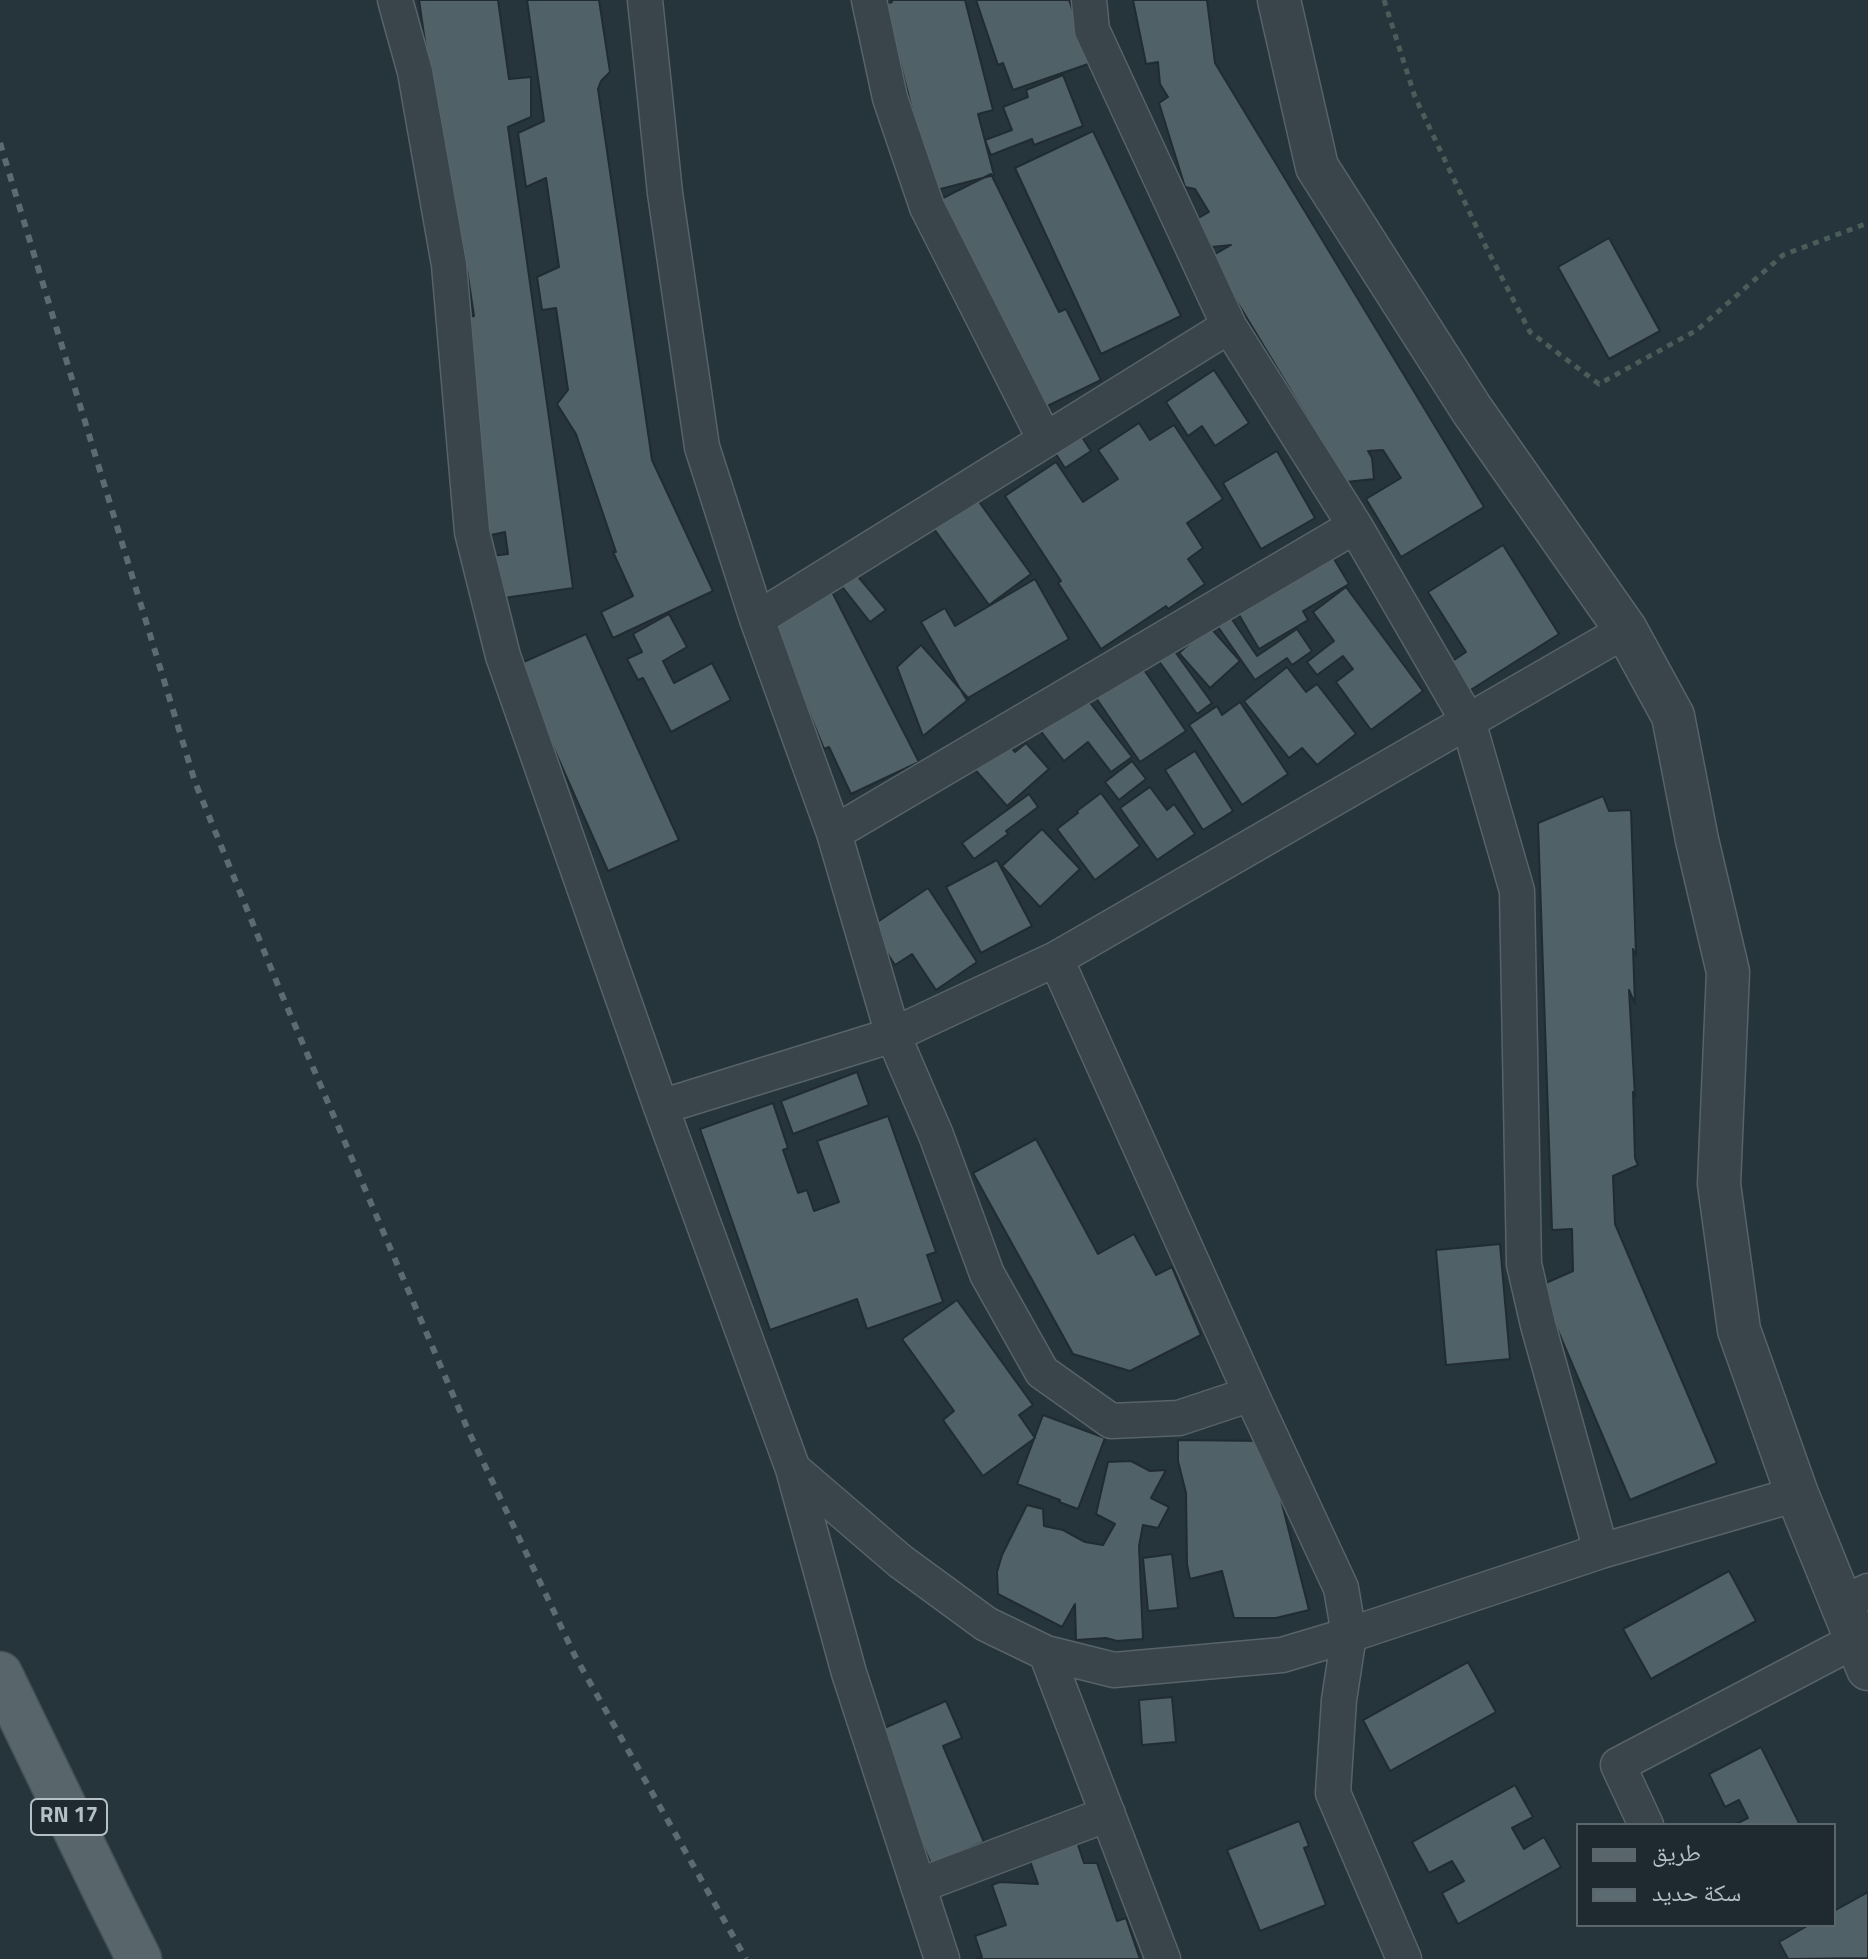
<!DOCTYPE html>
<html>
<head>
<meta charset="utf-8">
<style>
  body { margin:0 }
  #map { position:relative; width:1868px; height:1959px; overflow:hidden; background:#26343b; font-family:"Titillium Web","Noto Naskh Arabic",sans-serif }
  canvas { display:block }
  .legend { position:absolute; left:1576px; top:1823px; width:260px; height:104px; box-sizing:border-box; background:#1e2a30; border:2px solid #5a666c; margin:0; padding:10px 14px; list-style:none; font-size:24px; color:#b5c0c6 }
  .legend li { display:flex; align-items:center; gap:16px; height:40px }
  .legend b { width:40px; border:2px solid #5a666c }
</style>
</head>
<body>
<div id="map">
<canvas width="1868" height="1959"></canvas>
<ul class="legend">
<li><b style="height:10px;background:#58656b"></b>طريق</li>
<li><b style="height:10px;background:#5c6a72"></b>سكة حديد</li>
</ul>
</div>
<script>
const c = document.querySelector('canvas').getContext('2d');
c.lineJoin = 'round';
function fillPath(path, color) {
  c.fillStyle = color;
  c.fill(path, 'evenodd');
}
function toPath(rows) {
  const path = new Path2D();
  for (const r of rows) {
    path.moveTo(r[0], r[1]);
    for (let i = 2; i < r.length; i += 2) path.lineTo(r[i], r[i + 1]);
  }
  return path;
}
function strokePath(path, color, width, dash) {
  c.strokeStyle = color;
  c.lineWidth = width;
  c.lineCap = dash ? 'butt' : 'round';
  c.setLineDash(dash || []);
  c.stroke(path);
}
function write(font, color, halo, rows, align = 'center') {
  c.font = font + ' "Titillium Web",sans-serif';
  c.lineWidth = 8;
  c.setLineDash([]);
  c.textBaseline = 'middle';
  c.strokeStyle = halo;
  c.fillStyle = color;
  for (const [text, x, y, turn = 0] of rows) {
    c.save();
    c.translate(x, y);
    c.rotate((+turn || 0) * Math.PI / 180);
    c.textAlign = isNaN(turn) ? turn : align;
    if (halo) c.strokeText(text, 0, 0);
    c.fillText(text, 0, 0);
    c.restore();
  }
}
const building = toPath([
  [419,0,498,0,509,79,531,77,531,117,508,127,573,588,497,599,491,556,508,554,505,532,486,536,455,318,474,316,467,270,458,271,419,0],
  [527,0,599,0,610,72,601,81,598,89,652,460,713,591,613,638,601,612,633,596,613,552,616,552,576,434,557,404,568,390,556,308,542,310,537,277,559,267,546,178,526,187,518,133,544,121,527,0],
  [891,0,965,0,993,110,978,114,994,175,933,191,885,4,892,2,891,0],
  [976,0,1069,0,1091,63,1013,90,1003,63,998,65,976,0],
  [1133,0,1207,0,1215,63,1484,507,1401,557,1366,499,1401,478,1383,450,1368,451,1372,458,1374,479,1346,482,1210,257,1231,245,1212,247,1195,220,1209,212,1195,189,1185,187,1159,103,1168,97,1160,84,1158,62,1146,64,1133,0],
  [1063,75,1083,126,1034,145,1032,139,991,155,985,140,1012,130,1003,107,1028,97,1026,90,1063,75],
  [1093,131,1181,316,1101,354,1015,168,1093,131],
  [991,174,1059,312,1066,309,1101,380,1037,411,935,202,991,174],
  [1609,238,1660,331,1609,359,1558,267,1609,238],
  [1214,370,1249,423,1215,446,1202,426,1188,436,1166,402,1214,370],
  [1139,423,1150,440,1174,425,1223,499,1187,523,1203,548,1188,559,1205,584,1168,609,1166,606,1101,649,1058,583,1061,581,1005,496,1056,462,1083,502,1118,479,1098,450,1139,423],
  [1074,425,1091,451,1065,468,1048,442,1074,425],
  [1277,451,1315,518,1261,549,1223,483,1277,451],
  [972,492,1031,574,989,605,929,522,972,492],
  [1325,544,1349,584,1303,611,1308,620,1259,649,1228,596,1325,544],
  [1503,545,1559,634,1469,691,1451,662,1466,652,1428,592,1503,545],
  [850,567,886,610,870,622,836,579,850,567],
  [1035,579,1069,639,966,699,921,622,945,608,955,626,1035,579],
  [828,584,919,762,851,794,829,747,824,749,774,627,828,584],
  [1346,587,1423,691,1371,730,1336,682,1353,669,1343,656,1317,675,1307,662,1334,641,1313,612,1346,587],
  [669,614,687,647,663,661,674,683,712,663,731,700,671,732,643,678,638,680,627,659,642,652,633,634,669,614],
  [1229,615,1257,656,1297,629,1312,651,1292,665,1287,658,1255,680,1216,624,1229,615],
  [1209,626,1240,661,1210,688,1179,653,1209,626],
  [586,634,679,840,608,871,517,665,586,634],
  [1163,635,1212,703,1197,714,1148,646,1163,635],
  [921,645,969,699,923,736,897,667,921,645],
  [1138,661,1186,731,1140,762,1092,692,1138,661],
  [1287,667,1306,692,1317,684,1356,734,1317,765,1302,748,1289,758,1244,701,1287,667],
  [1081,691,1132,757,1111,772,1088,742,1064,761,1036,725,1081,691],
  [1240,702,1288,774,1242,805,1189,725,1217,706,1222,715,1240,702],
  [1002,737,1015,752,1026,743,1049,769,1007,806,971,765,1002,737],
  [1195,751,1233,811,1203,830,1165,770,1195,751],
  [1132,761,1146,779,1119,800,1105,782,1132,761],
  [1150,787,1167,810,1174,804,1195,834,1157,860,1120,808,1150,787],
  [1101,793,1140,846,1095,880,1057,829,1078,813,1077,811,1101,793],
  [1029,794,1038,807,1006,831,1008,834,974,859,962,843,1029,794],
  [1603,796,1609,811,1631,810,1636,955,1633,949,1635,1004,1629,990,1635,1097,1633,1092,1635,1158,1638,1165,1613,1176,1615,1224,1717,1463,1630,1500,1539,1286,1573,1271,1572,1229,1552,1230,1538,823,1603,796],
  [1042,829,1080,869,1040,907,1002,866,1042,829],
  [997,860,1032,926,981,953,946,887,997,860],
  [928,888,977,962,936,990,912,954,895,965,870,927,928,888],
  [857,1072,869,1105,793,1134,781,1101,857,1072],
  [773,1103,788,1148,783,1150,798,1193,807,1190,814,1211,839,1202,817,1141,888,1116,936,1252,927,1255,943,1302,867,1329,857,1299,770,1330,700,1129,773,1103],
  [1036,1139,1098,1254,1134,1234,1156,1275,1172,1267,1201,1335,1130,1371,1073,1354,973,1173,1036,1139],
  [1500,1244,1510,1359,1446,1365,1436,1250,1500,1244],
  [957,1300,1033,1405,1019,1415,1035,1438,983,1476,943,1420,954,1411,902,1339,957,1300],
  [1043,1415,1105,1438,1078,1509,1059,1502,1060,1500,1017,1484,1043,1415],
  [1178,1440,1266,1441,1309,1610,1276,1618,1234,1618,1222,1571,1190,1579,1187,1564,1186,1493,1178,1461,1178,1440],
  [1131,1461,1150,1471,1166,1470,1151,1498,1169,1507,1158,1528,1143,1525,1139,1546,1143,1639,1117,1641,1106,1638,1076,1640,1075,1604,1062,1627,998,1594,997,1572,1002,1555,1027,1505,1043,1509,1044,1526,1063,1530,1085,1542,1103,1545,1115,1524,1096,1514,1108,1462,1131,1461],
  [1172,1554,1178,1608,1148,1611,1143,1558,1172,1554],
  [1729,1571,1756,1621,1651,1679,1623,1629,1729,1571],
  [1468,1662,1496,1712,1390,1771,1363,1720,1468,1662],
  [1172,1697,1176,1742,1142,1745,1139,1700,1172,1697],
  [946,1701,962,1738,943,1746,984,1842,931,1864,875,1732,946,1701],
  [1761,1747,1800,1825,1734,1825,1748,1818,1739,1800,1725,1807,1709,1774,1761,1747],
  [1515,1785,1533,1817,1512,1828,1524,1849,1544,1837,1561,1867,1458,1924,1442,1893,1464,1881,1452,1861,1429,1873,1412,1842,1515,1785],
  [1299,1821,1309,1846,1304,1848,1326,1905,1260,1931,1227,1850,1299,1821],
  [1074,1833,1084,1863,1097,1863,1117,1921,1126,1918,1140,1959,976,1959,982,1957,975,1936,1006,1925,992,1885,1000,1882,1038,1884,1026,1849,1074,1833],
  [1868,1892,1868,1958,1788,1959,1779,1942,1809,1925,1834,1925,1834,1911,1868,1892]
]);
fillPath(building, '#516168');
strokePath(building, '#202c32', 2);
const minor = toPath([
  [395,0,415,72,449,265,472,532,503,656,661,1107,793,1469,849,1673,942,1959],
  [645,0,665,193,702,447,757,619,834,833,893,1035,936,1135,987,1274,1042,1372,1111,1421,1179,1418,1251,1394],
  [869,0,890,98,927,207,1045,440],
  [1089,0,1092,30,1229,326,1355,526,1468,721,1517,891,1524,1264,1538,1325,1601,1551],
  [757,619,1229,326],
  [834,833,1355,526],
  [1056,959,1251,1394,1341,1588,1349,1635,1339,1700,1333,1793,1404,1959],
  [661,1107,893,1035,1056,959,1626,630],
  [793,1469,900,1561,986,1624,1046,1653,1114,1670,1282,1655,1349,1635,1601,1551,1797,1494],
  [1841,1604,1868,1591],
  [1046,1653,1163,1959],
  [1646,1825,1618,1765,1856,1640],
  [918,1886,1108,1814]
]);
const tertiary = toPath([
  [1279,0,1317,167,1472,410,1626,630,1673,716,1697,840,1728,972,1719,1184,1739,1330,1797,1494,1868,1669]
]);
const primary = toPath([
  [0,1674,108,1897,139,1959]
]);
strokePath(minor, '#576369', 37);
strokePath(tertiary, '#576369', 45);
strokePath(primary, '#455157', 47);
strokePath(toPath([
  [1384,0,1415,97,1486,247,1530,332,1599,384,1697,330,1783,255,1868,223]
]), '#4a5d59', 5, [6, 6]);
strokePath(minor, '#39454b', 34);
strokePath(tertiary, '#39454b', 42);
strokePath(primary, '#58656b', 44);
strokePath(toPath([
  [0,143,195,782,282,995,468,1430,575,1656,746,1959]
]), '#5c6a72', 6, [8, 8]);
for (const [x, y, w] of [
  [69,1817,76]
]) {
  const box = new Path2D();
  box.roundRect(x - w / 2, y - 18, w, 36, 6);
  c.fillStyle = '#1e2a30';
  c.fill(box);
  strokePath(box, '#b5c0c6', 2);
}
write('bold 22px', '#b5c0c6', null, [
  ["RN 17",69,1817]
]);
</script>
</body>
</html>
